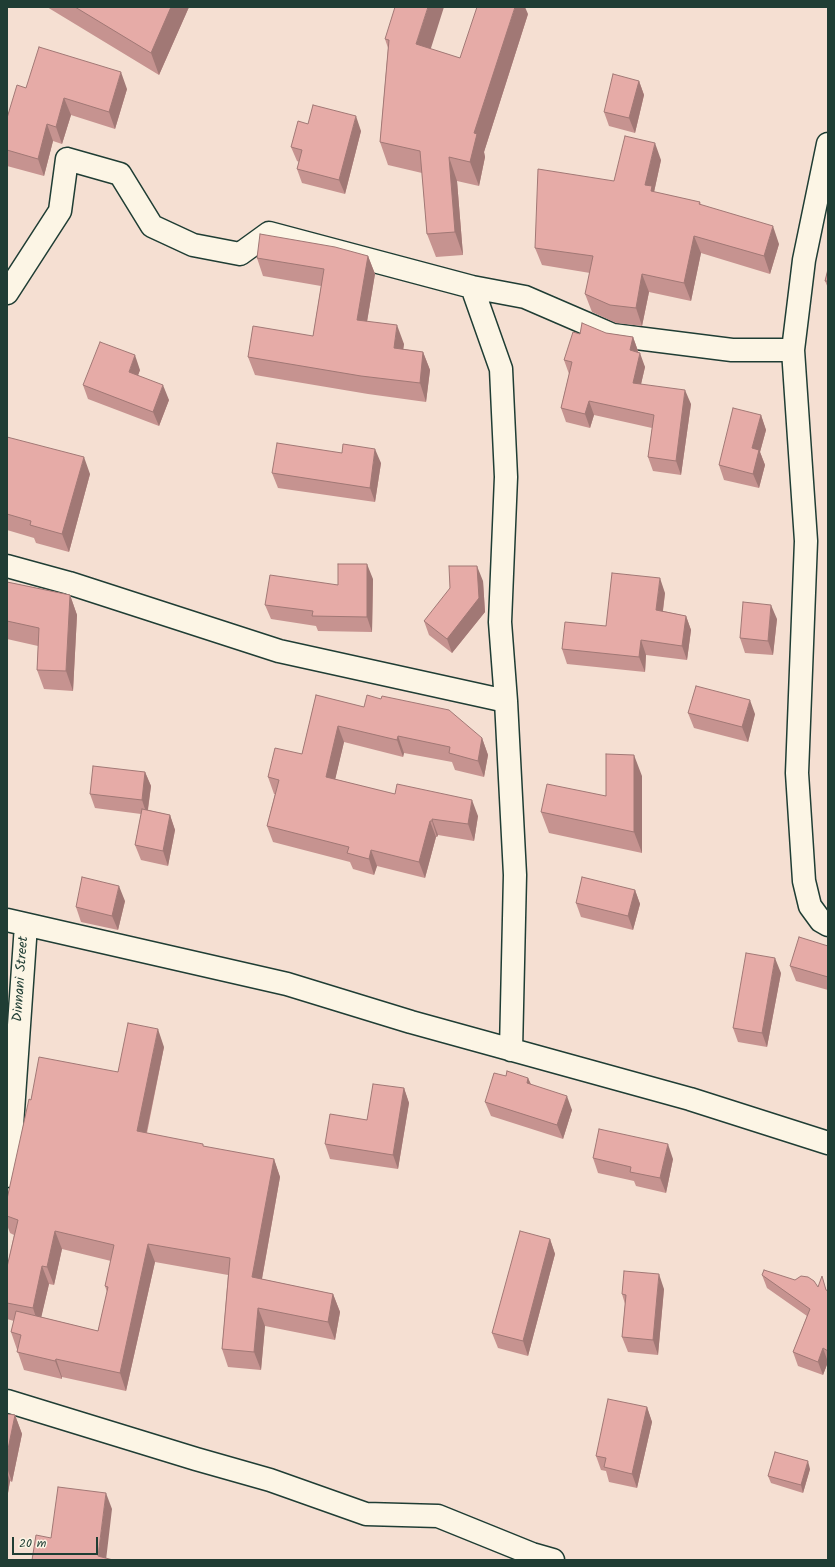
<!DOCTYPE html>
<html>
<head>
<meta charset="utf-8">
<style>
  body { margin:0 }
  #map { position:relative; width:835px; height:1567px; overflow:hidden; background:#f5dfd2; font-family:Kalam,sans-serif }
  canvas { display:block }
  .frame { position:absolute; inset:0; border:8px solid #1f3d34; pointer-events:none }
  .scale { position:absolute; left:12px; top:1537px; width:86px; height:18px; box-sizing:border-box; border:2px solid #1f3d34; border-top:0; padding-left:5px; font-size:12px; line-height:14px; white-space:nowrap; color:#1f3d34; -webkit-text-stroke:3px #fcf5e5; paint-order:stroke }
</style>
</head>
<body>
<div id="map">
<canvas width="835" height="1567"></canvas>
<div class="frame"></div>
<div class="scale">20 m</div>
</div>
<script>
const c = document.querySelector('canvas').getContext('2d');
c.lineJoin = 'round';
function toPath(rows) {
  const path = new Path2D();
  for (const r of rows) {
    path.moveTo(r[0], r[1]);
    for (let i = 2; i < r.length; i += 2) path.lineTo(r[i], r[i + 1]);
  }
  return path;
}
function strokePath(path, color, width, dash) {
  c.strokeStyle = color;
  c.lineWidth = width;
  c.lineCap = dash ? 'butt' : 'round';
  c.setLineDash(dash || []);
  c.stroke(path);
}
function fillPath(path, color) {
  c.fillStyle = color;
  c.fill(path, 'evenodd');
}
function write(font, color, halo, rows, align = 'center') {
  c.font = font + ' Kalam,sans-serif';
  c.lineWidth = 3.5;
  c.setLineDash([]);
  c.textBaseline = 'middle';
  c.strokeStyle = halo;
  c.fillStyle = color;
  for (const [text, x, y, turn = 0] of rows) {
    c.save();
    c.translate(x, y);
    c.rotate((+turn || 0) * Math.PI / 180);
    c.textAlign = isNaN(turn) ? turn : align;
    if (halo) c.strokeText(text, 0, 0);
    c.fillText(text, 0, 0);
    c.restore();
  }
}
const street = toPath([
  [828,144,804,260,793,350,806,541,797,773,804,881,810,906,821,921,828,925],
  [472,287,501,369,506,477,500,622,506,701,515,875,511,1050],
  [7,293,60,211,67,159,120,174,152,226,193,245,240,254,269,233,472,287,525,297,613,335,732,350,793,350],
  [7,566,69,583,279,651,506,701],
  [7,920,287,984,411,1022,690,1099,828,1143],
  [7,1176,10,1154,26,925],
  [7,1401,196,1459,270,1480,366,1514,438,1516,532,1554,553,1560]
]);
strokePath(street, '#1f3d34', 25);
strokePath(street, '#fcf5e5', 22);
fillPath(toPath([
  [47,7,189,7,159,75],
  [528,14,484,152,485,157,479,186,457,181,463,255,436,257,427,234,422,173,388,165,380,142,388,48,385,39,431,49,460,58],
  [639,81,644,95,635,133,609,126,604,112],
  [26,88,127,89,115,129,71,115,62,144,53,141,44,176,7,166,7,118],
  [308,124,361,131,345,194,302,183,297,169,299,162,297,161,291,147],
  [661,160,654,192,700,202,701,205,779,244,770,274,701,253,691,301,649,292,642,326,616,323,592,312,585,294,590,273,542,265,535,248,614,181],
  [368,256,375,274,367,322,404,344,403,349,423,352,430,370,426,402,368,394,255,375,248,357,313,336,321,286,263,276,257,258],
  [828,269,828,288,825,281],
  [606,333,633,337,638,351,637,352,645,367,641,384,691,404,681,475,653,471,648,457,652,428,594,415,590,428,566,422,561,408,569,374,564,360,580,334],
  [140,370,138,375,169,400,159,426,88,399,83,385],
  [761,415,766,430,760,452,765,465,759,488,724,480,719,465],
  [7,437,90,474,69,552,36,543,34,538,7,530],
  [381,463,375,502,278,488,272,473],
  [373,579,372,632,318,631,316,626,271,619,265,605,338,585],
  [483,581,485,612,452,653,429,635,424,621],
  [7,582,70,595,77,615,73,691,44,689,37,670,38,646,7,639],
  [665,593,663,611,686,616,691,630,687,660,646,655,645,672,567,664,562,649,606,626],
  [777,619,773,655,745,653,740,638],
  [316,695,482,738,488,755,484,777,455,770,452,762,404,753,403,757,344,742,335,779,478,816,474,841,438,835,437,837,436,837,425,878,377,866,374,875,353,869,350,862,273,842,267,826,275,794,274,794,268,777,302,754],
  [688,713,755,714,748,742,694,728],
  [145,772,151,786,148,810,170,815,175,830,168,866,141,860,135,845,141,814,95,808,90,794],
  [642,776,642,853,549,833,541,812,606,796],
  [635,890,640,904,633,930,581,917,576,903],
  [125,901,118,930,81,922,76,907],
  [828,946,828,990,796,981,790,966],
  [781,973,767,1047,738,1042,733,1028],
  [164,1047,147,1133,204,1147,274,1159,280,1177,262,1279,333,1294,340,1312,335,1340,265,1326,261,1370,228,1367,222,1349,228,1275,155,1262,126,1391,62,1377,62,1379,24,1370,11,1332,14,1321,7,1319,7,1267,14,1235,10,1233,7,1225,7,1199,31,1100,118,1072],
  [62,1249,111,1261,105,1286,107,1292,98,1331,41,1317,49,1284,54,1285],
  [506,1076,528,1078,531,1084,572,1110,563,1139,491,1116,485,1102],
  [404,1088,409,1103,398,1169,330,1159,325,1144,367,1120],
  [593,1158,673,1159,666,1193,636,1186,634,1181,598,1173],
  [550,1239,555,1254,528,1356,498,1348,492,1333],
  [762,1275,818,1287,828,1291,828,1362,823,1375,798,1366,793,1352,807,1316,767,1288],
  [664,1289,658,1355,628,1352,622,1337,625,1304,622,1294],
  [647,1407,652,1422,637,1488,609,1482,606,1471,601,1470,596,1456],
  [7,1414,15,1415,22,1434,12,1482,10,1481,7,1499],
  [810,1469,803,1493,771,1483,768,1476]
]), '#c69390');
fillPath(toPath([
  [171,7,189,7,159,75,151,53],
  [428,7,444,7,425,67,416,44],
  [515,7,525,7,528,14,484,152,485,157,479,186,470,162,474,133],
  [121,72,127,89,115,129,109,112],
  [639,81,644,95,635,133,629,118],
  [64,98,71,115,62,144,56,127],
  [356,116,361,131,345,194,339,180],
  [47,124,53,141,44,176,38,159],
  [655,143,661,160,654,192,658,204,645,185],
  [449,157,457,181,463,255,455,232],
  [773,226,779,244,770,274,764,256],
  [694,236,701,253,691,301,684,283],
  [368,256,375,274,364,339,357,320],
  [642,274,649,292,642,326,636,308],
  [397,325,404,344,401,367,394,348],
  [633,337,638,351,635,364,630,350],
  [423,352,430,370,426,402,420,383],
  [640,353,645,367,638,397,633,383],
  [135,355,140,370,134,386,129,372],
  [163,385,169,400,159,426,153,412],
  [685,390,691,404,681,475,676,461],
  [589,401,594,415,590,428,585,414],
  [761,415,766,430,760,452,765,465,759,488,753,474,752,448],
  [375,449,381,463,375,502,370,488],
  [84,457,90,474,69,552,62,534],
  [367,564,373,579,372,632,367,617],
  [477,566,483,581,485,612,452,653,447,639],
  [660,578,665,593,661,625,656,610],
  [70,595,77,615,73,691,66,671],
  [771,605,777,619,773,655,768,641],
  [686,616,691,630,687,660,682,646],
  [641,640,646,655,645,672,639,657],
  [750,700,755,714,748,742,742,727],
  [338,726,344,742,332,793,326,777],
  [398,736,404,753,403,757,397,740],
  [482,738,488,755,484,777,478,761],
  [634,755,642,776,642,853,634,832],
  [145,772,151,786,147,815,142,800],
  [472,800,478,816,474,841,468,824],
  [170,815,175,830,168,866,163,851],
  [432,819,438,835,437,837,432,821],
  [430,821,436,837,425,878,419,862],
  [371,850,377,866,374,875,369,859],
  [119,886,125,901,118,930,112,916],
  [635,890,640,904,633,930,628,916],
  [775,958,781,973,767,1047,762,1033],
  [158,1029,164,1047,143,1149,137,1131],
  [528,1078,534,1092,527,1083],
  [404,1088,409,1103,398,1169,393,1155],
  [567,1096,572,1110,563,1139,557,1125],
  [668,1144,673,1159,666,1193,660,1178],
  [274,1159,280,1177,259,1295,252,1277],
  [55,1231,62,1249,54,1285,47,1267],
  [550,1239,555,1254,528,1356,523,1341],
  [148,1244,155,1262,126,1391,120,1373],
  [42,1266,49,1284,39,1327,33,1308],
  [659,1274,664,1289,658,1355,653,1340],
  [333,1294,340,1312,335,1340,328,1322],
  [258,1308,265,1326,261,1370,254,1352],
  [823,1348,828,1362,823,1375,818,1362],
  [56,1359,62,1377,62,1379,55,1361],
  [647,1407,652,1422,637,1488,632,1474],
  [15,1415,22,1434,12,1482,7,1468,7,1454],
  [808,1461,810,1469,803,1493,801,1485],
  [7,1472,10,1481,7,1499],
  [106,1493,112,1509,106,1560,98,1556]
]), '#a17875');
const building = toPath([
  [75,7,171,7,151,53,75,7],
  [395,7,428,7,416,44,460,58,477,7,515,7,474,133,477,134,470,162,449,157,455,232,427,234,420,151,380,142,389,40,385,39,395,7],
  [39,47,121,72,109,112,64,98,56,127,47,124,38,159,7,150,7,118,17,85,26,88,39,47],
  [613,74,639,81,629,118,604,112,613,74],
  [313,105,356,116,339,180,297,169,302,150,291,147,298,121,308,124,313,105],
  [625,136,655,143,645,185,652,186,651,191,700,202,699,204,773,226,764,256,694,236,684,283,642,274,636,308,610,305,585,294,593,256,535,248,538,169,614,181,625,136],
  [260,234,335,247,368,256,357,320,397,325,394,348,423,352,420,383,361,376,248,357,253,326,313,336,324,269,257,258,260,234],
  [828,269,828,281,825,281,828,269],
  [582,323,606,333,633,337,630,350,640,353,633,383,685,390,676,461,648,457,654,415,589,401,585,414,561,408,572,362,564,360,573,332,580,334,582,323],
  [100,342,135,355,129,372,163,385,153,412,83,385,100,342],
  [733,408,761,415,752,448,759,450,753,474,719,465,733,408],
  [7,437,84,457,62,534,30,525,31,521,7,514,7,437],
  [277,443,342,453,343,444,375,449,370,488,272,473,277,443],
  [338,564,367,564,367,617,312,616,313,611,265,605,270,575,338,585,338,564],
  [449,566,477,566,479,598,447,639,424,621,450,588,449,566],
  [612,573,660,578,656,610,686,616,682,646,641,640,639,657,562,649,565,622,606,626,612,573],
  [7,582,70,595,66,671,37,670,39,628,7,621,7,582],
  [743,602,771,605,768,641,740,638,743,602],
  [696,686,750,700,742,727,688,713,696,686],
  [316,695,364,707,367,695,381,699,382,696,449,710,482,738,478,761,449,753,450,747,398,736,397,740,338,726,326,777,395,794,397,784,472,800,468,824,432,819,432,821,430,821,419,862,371,850,369,859,347,853,349,847,267,826,279,780,268,777,275,748,302,754,316,695],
  [606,754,634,755,634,832,541,812,547,784,606,796,606,754],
  [93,766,145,772,142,800,90,794,93,766],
  [142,809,170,815,163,851,135,845,142,809],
  [82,877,119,886,112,916,76,907,82,877],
  [582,877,635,890,628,916,576,903,582,877],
  [799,937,828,946,828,977,790,966,799,937],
  [746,953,775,958,762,1033,733,1028,746,953],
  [128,1023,158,1029,137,1131,203,1144,203,1146,274,1159,252,1277,333,1294,328,1322,258,1308,254,1352,222,1349,230,1258,148,1244,120,1373,56,1359,55,1361,17,1352,21,1335,11,1332,16,1311,98,1331,108,1287,105,1286,114,1245,55,1231,47,1267,42,1266,33,1308,7,1303,7,1267,18,1220,7,1216,7,1199,29,1099,31,1100,39,1057,118,1072,128,1023],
  [507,1071,528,1078,527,1083,567,1096,557,1125,485,1102,494,1073,506,1076,507,1071],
  [373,1084,404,1088,393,1155,325,1144,330,1114,367,1120,373,1084],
  [599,1129,668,1144,660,1178,630,1172,631,1167,593,1158,599,1129],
  [520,1231,550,1239,523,1341,492,1333,520,1231],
  [764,1270,795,1280,801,1276,808,1277,814,1281,818,1287,822,1276,826,1290,828,1291,828,1351,823,1348,818,1362,793,1352,810,1309,762,1275,764,1270],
  [624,1271,659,1274,653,1340,622,1337,626,1295,622,1294,624,1271],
  [608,1399,647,1407,632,1474,604,1467,606,1458,596,1456,608,1399],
  [7,1414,15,1415,7,1454,7,1414],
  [775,1452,808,1461,801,1485,768,1476,775,1452],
  [58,1487,106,1493,98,1556,113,1560,32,1560,36,1535,51,1538,58,1487]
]);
fillPath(building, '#e6aba7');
strokePath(building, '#a17875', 1);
write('14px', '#1f3d34', '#fcf5e5', [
  ["Dinnani Street",22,979,-86]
]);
</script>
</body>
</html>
